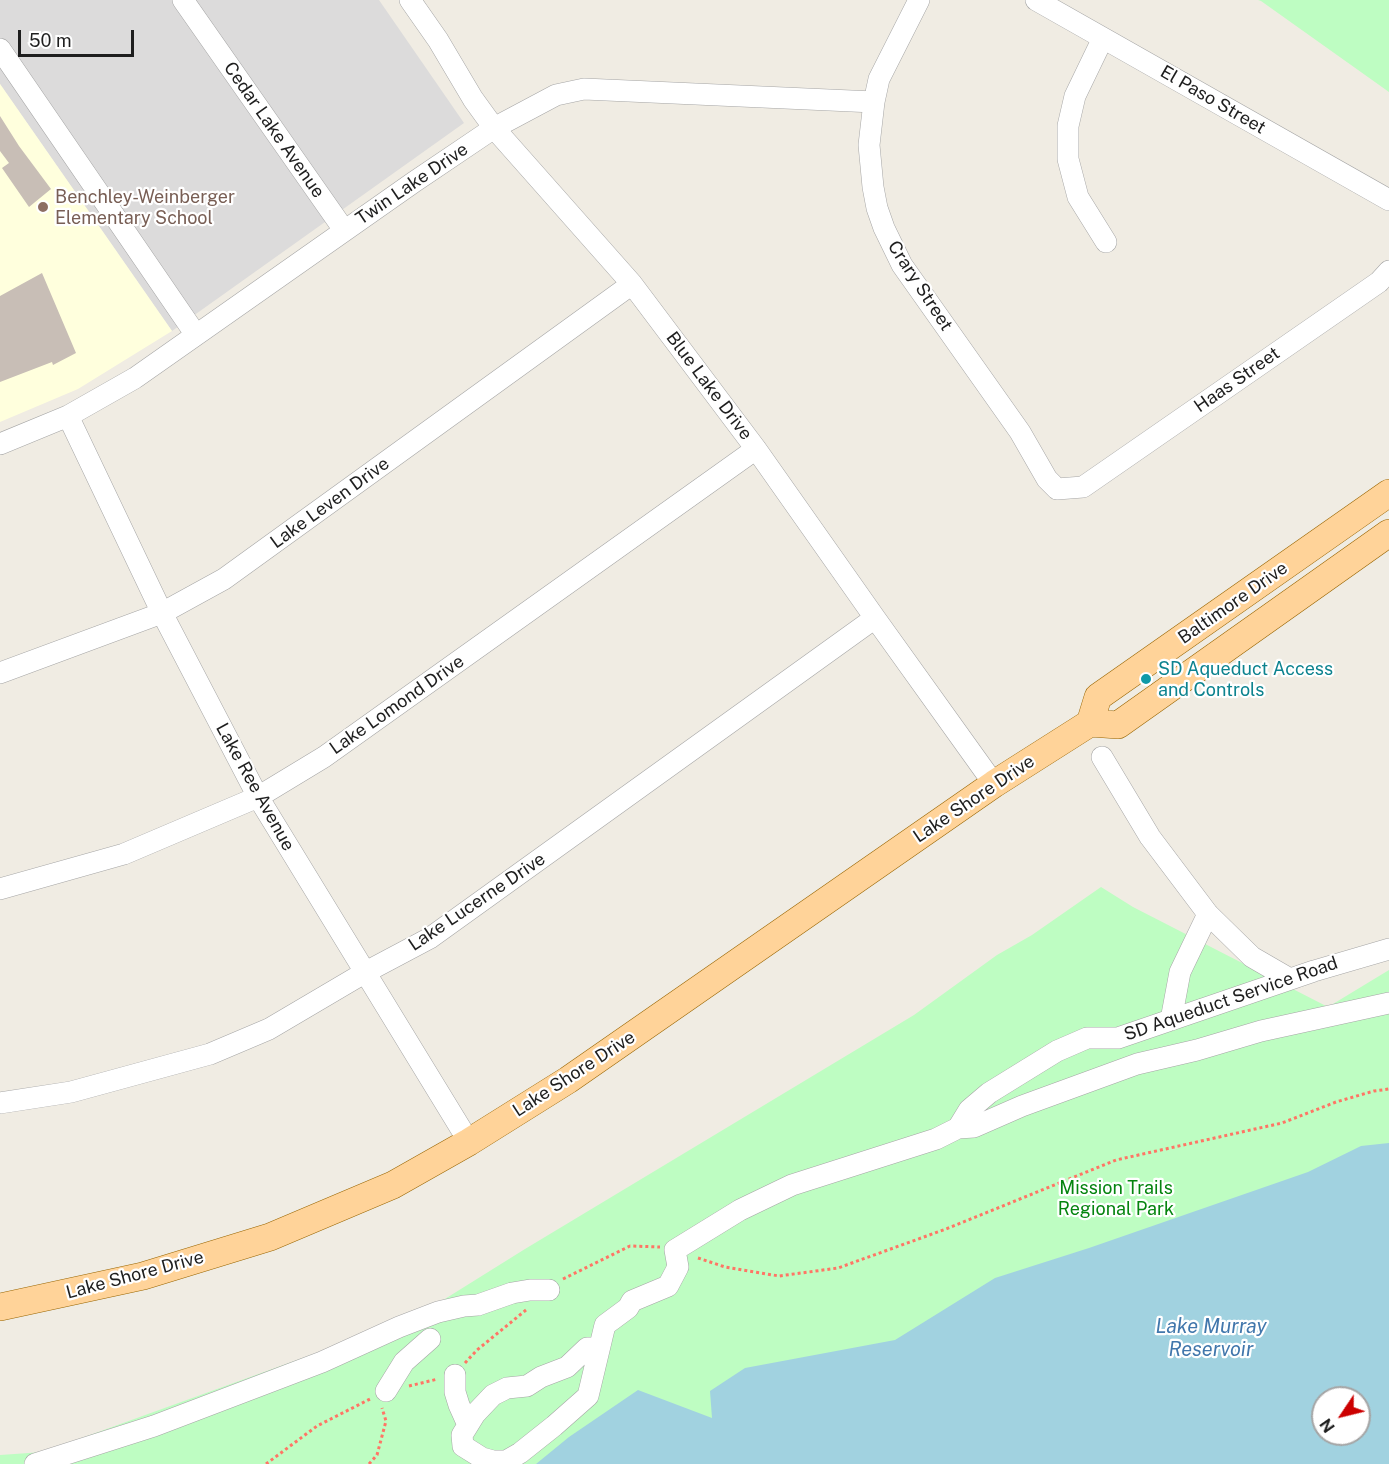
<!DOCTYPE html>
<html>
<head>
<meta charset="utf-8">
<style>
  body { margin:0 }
  #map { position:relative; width:1389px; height:1464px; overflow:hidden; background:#f0ece3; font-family:"Public Sans",sans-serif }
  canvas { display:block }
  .north { position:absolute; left:1311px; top:1386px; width:60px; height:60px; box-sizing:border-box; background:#fff; border:2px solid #a5a5a5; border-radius:50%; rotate:235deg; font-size:16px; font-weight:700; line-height:24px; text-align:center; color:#1e1e1e }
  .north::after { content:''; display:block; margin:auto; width:21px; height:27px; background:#cc0001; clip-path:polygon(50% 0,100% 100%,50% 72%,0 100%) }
  .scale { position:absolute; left:18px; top:30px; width:116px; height:27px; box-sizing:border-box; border:3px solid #1e1e1e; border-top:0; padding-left:8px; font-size:18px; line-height:21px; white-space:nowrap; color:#1e1e1e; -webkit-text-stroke:4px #fff; paint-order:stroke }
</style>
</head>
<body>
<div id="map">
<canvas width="1389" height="1464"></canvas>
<div class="north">N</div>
<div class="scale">50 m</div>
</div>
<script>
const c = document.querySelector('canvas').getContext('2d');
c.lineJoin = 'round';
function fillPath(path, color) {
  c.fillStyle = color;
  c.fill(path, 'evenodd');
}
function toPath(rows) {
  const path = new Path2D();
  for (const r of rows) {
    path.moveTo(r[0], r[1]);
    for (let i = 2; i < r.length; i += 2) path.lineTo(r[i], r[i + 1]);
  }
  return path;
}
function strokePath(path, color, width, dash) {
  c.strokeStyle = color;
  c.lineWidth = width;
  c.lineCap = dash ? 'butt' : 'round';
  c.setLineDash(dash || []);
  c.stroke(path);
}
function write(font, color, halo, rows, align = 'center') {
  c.font = font + ' "Public Sans",sans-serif';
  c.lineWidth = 4.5;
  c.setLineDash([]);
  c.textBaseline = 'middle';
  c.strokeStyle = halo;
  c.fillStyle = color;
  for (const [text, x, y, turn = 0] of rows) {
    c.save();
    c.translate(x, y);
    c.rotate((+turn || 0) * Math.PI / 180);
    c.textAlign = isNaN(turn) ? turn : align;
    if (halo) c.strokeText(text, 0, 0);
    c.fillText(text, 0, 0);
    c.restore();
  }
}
fillPath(toPath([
  [0,0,379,0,464,123,172,331,0,84]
]), '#dcdbdb');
fillPath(toPath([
  [0,84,172,331,78,389,0,422]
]), '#ffd');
fillPath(toPath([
  [1258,0,1389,0,1389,92,1261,1],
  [1101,887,1133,907,1328,1007,1389,970,1389,1464,0,1464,0,1455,43,1452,416,1317,525,1249,914,1015,997,955,1032,935],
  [1323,1398,1359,1398,1359,1434,1323,1434]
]), '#befdc2');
fillPath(toPath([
  [1389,1143,1389,1464,536,1464,569,1437,638,1390,712,1418,710,1391,745,1368,895,1340,995,1278,1089,1248,1308,1172,1361,1146],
  [1323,1398,1359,1398,1359,1434,1323,1434]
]), '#a1d2e0');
fillPath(toPath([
  [0,116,19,146,51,189,29,207,2,168,9,163,0,151],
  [42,273,76,353,53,365,52,362,0,382,0,296]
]), '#c8beb6');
const minor = toPath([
  [183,0,344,230],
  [410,0,438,40,473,99,494,128,632,284,756,449,875,618,994,784],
  [919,0,879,79,874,102,869,145,873,187,877,208,884,228,902,265,1020,432,1047,479,1057,489,1083,487,1379,282,1389,271],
  [1036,0,1389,200],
  [1103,38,1075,96,1068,126,1068,159,1078,197,1106,242],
  [0,49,196,335],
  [68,416,162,613,258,797,469,1142],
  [0,444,68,416,135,378,414,182,494,128,556,95,584,89,874,102],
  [0,673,162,613,224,579,632,284],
  [1102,757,1150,837,1208,914,1252,957,1290,979],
  [0,889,124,854,258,797,324,757,756,449],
  [1171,1020,1180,972,1208,914],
  [0,1103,71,1092,210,1054,269,1029,364,973,430,938,875,618],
  [958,1128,969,1110,989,1093,1057,1051,1087,1038,1118,1038,1314,971,1389,949],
  [598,1348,587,1348,567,1367,541,1377,527,1386,507,1388,493,1395,475,1414,462,1435,463,1446,482,1458,493,1461,506,1461,520,1453,554,1426,588,1396,605,1325,628,1308,632,1301,668,1286,678,1267,675,1250,740,1210,792,1185,936,1139,958,1128,974,1127,1022,1106,1137,1064,1197,1050,1261,1031,1389,1003],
  [455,1375,455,1392,459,1405,468,1425],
  [386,1391,404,1362,430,1339],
  [35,1464,154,1426,322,1362,399,1327,438,1312,464,1306,478,1305,512,1293,530,1290,549,1290]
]);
const major = toPath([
  [1090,723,1098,697,1389,493],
  [1090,723,1118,725,1389,533],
  [0,1307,143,1276,270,1237,393,1185,469,1142,568,1080,994,784,1090,723]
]);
strokePath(minor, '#a5a5a5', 22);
strokePath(major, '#986500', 28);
strokePath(toPath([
  [698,1258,725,1267,779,1276,838,1268,946,1229,1116,1160,1282,1123,1336,1102,1374,1091,1389,1089],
  [563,1279,630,1246,660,1247],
  [465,1363,477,1350,526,1310],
  [409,1386,438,1379],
  [266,1464,317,1426,372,1398],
  [369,1464,377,1455,386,1421,382,1408]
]), '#ff7565', 3, [3, 3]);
strokePath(minor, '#fff', 21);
strokePath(major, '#ffd399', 27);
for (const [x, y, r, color] of [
  [43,207,6,"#8d6e63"],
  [1146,679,6,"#0f9aa8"]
]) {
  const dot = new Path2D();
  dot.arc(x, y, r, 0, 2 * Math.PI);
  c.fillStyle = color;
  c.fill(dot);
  strokePath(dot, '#fff', 2);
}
write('18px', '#1e1e1e', '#fff', [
  ["El Paso Street",1213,100,30],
  ["Cedar Lake Avenue",274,130,55],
  ["Twin Lake Drive",412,184,-34],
  ["Crary Street",920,286,57],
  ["Haas Street",1237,380,-35],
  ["Blue Lake Drive",709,386,53],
  ["Lake Leven Drive",330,503,-36],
  ["Baltimore Drive",1233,603,-35],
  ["Lake Lomond Drive",397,705,-35],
  ["Lake Ree Avenue",255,787,61],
  ["Lake Shore Drive",974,799,-34],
  ["Lake Lucerne Drive",477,902,-34],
  ["SD Aqueduct Service Road",1231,999,-19],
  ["Lake Shore Drive",574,1074,-33],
  ["Lake Shore Drive",135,1275,-15]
]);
write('18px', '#785e54', '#fff', [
  ["Benchley-Weinberger",55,197],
  ["Elementary School",55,218]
], 'left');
write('18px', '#0d838f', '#fff', [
  ["SD Aqueduct Access",1158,669],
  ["and Controls",1158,690]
], 'left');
write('18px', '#05840f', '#fff', [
  ["Mission Trails",1116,1188],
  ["Regional Park",1116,1209]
]);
write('italic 20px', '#4177ac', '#fff', [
  ["Lake Murray",1211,1327],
  ["Reservoir",1211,1350]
]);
</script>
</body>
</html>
